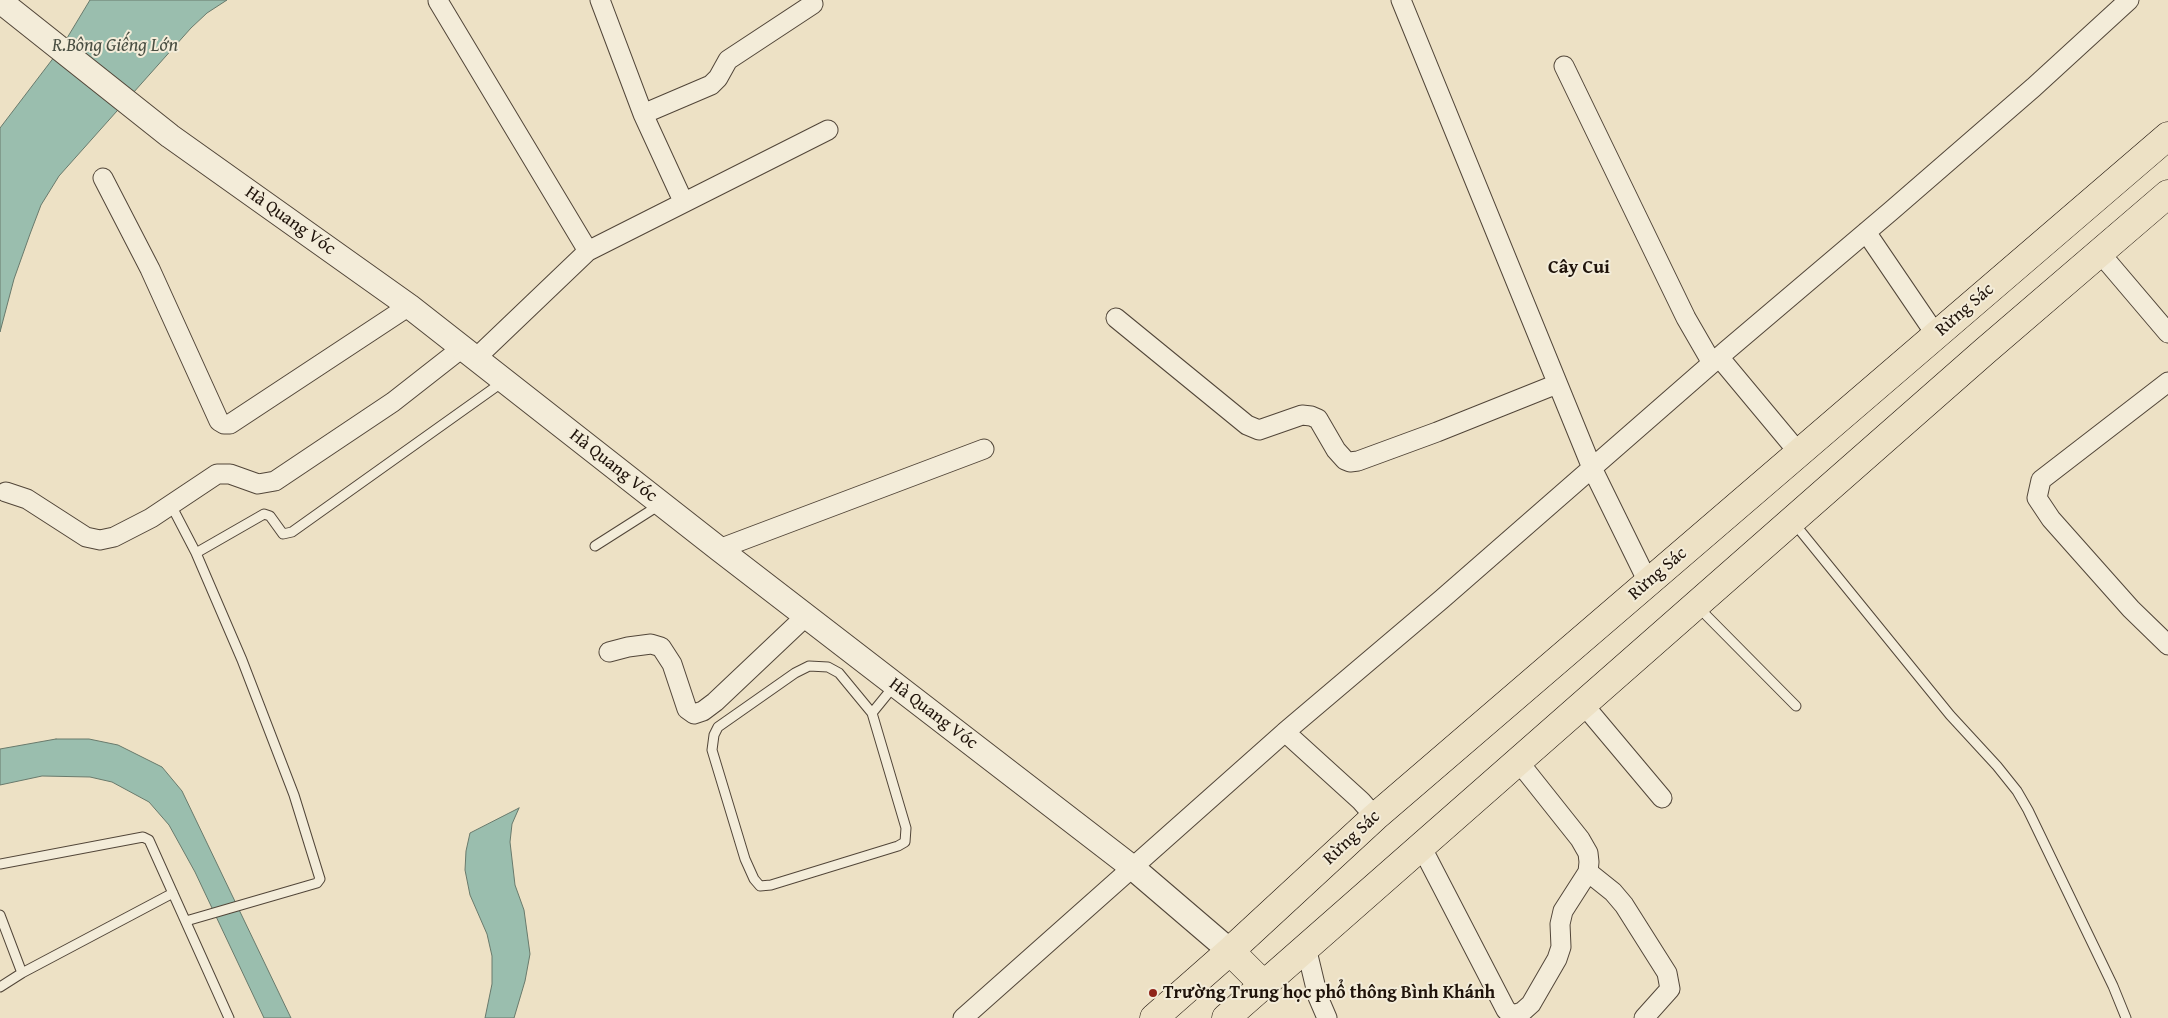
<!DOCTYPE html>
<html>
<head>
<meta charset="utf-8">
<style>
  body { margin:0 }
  canvas { display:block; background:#ede1c5 }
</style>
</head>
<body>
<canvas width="2168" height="1018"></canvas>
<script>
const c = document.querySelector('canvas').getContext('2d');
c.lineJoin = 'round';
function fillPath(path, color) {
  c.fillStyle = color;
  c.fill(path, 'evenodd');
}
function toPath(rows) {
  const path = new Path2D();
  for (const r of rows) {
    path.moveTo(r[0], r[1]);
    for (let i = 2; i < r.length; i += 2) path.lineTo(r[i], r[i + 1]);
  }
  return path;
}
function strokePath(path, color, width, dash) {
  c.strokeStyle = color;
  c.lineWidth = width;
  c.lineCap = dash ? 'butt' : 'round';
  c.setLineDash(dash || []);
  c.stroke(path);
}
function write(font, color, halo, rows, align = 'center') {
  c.font = font + ' "Gentium Book Plus",serif';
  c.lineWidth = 4;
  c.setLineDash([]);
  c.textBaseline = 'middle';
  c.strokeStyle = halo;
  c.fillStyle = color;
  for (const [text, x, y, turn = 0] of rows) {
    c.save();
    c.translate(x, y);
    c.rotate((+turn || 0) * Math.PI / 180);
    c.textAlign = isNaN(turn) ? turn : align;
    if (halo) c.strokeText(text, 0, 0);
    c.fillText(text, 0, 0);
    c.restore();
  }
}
const water = toPath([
  [90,0,227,0,207,13,191,28,59,176,41,205,30,234,14,279,0,332,0,128,61,48,90,0],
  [56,739,89,739,118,745,162,767,182,791,291,1018,264,1018,195,872,169,825,149,802,112,782,90,777,42,776,0,785,0,749,56,739],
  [519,808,512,824,510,842,515,885,524,910,530,954,525,981,514,1018,485,1018,492,984,492,956,487,934,470,895,465,870,466,851,470,833,519,808]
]);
fillPath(water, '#9abeae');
strokePath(water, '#697a6c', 1);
const service = toPath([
  [171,505,196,553],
  [1794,523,1950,715,1997,766,2017,791,2028,810,2113,986,2126,1018],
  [595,546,661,504],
  [1698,607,1796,706],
  [809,666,828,667,839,673,872,713,906,828,905,842,898,846,771,885,760,886,754,879,745,859,712,750,714,735,718,727,795,673,809,666],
  [872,713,894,686],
  [0,864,143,837,149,840,229,1018],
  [0,915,22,973,173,893],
  [186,921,317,883,320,879,294,795,242,660,196,553,264,514,270,516,283,534,292,532,504,381],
  [0,987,22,973]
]);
const minor = toPath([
  [600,0,643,114,683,201],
  [1401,0,1592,468,1648,582],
  [438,1,588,251],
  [1564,66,1686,318,1712,363],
  [643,114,711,85,718,78,728,60,813,4],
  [103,178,150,269,219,421,224,424,230,424,409,306],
  [1866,232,1936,335],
  [2100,253,2168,333],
  [1116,318,1247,425,1259,430,1302,415,1311,416,1318,419,1336,450,1345,460,1350,462,1358,461,1437,432,1557,384],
  [1719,357,1799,453],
  [476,358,588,251,828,130],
  [2168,382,2041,480,2037,498,2051,519,2131,609,2168,645],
  [6,492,27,499,86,537,100,540,114,537,151,518,217,474,230,474,258,484,275,481,393,402,462,348],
  [719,549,984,449],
  [609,652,628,647,651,644,661,647,672,664,687,709,694,714,703,711,715,702,806,616],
  [1583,704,1662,798],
  [1285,732,1361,801,1375,817],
  [1421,846,1506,1010,1513,1015,1522,1012,1531,1004,1557,959,1561,947,1560,924,1563,911,1588,872,1589,862,1588,853,1580,839,1518,761],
  [1588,872,1613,892,1624,905,1667,973,1670,989,1644,1018],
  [1306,947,1318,997,1327,1018],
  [963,1018,1285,732,1442,599,1726,351,1891,211,2034,87,2129,0]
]);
const tertiary = toPath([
  [0,1,170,136,409,306,719,549,1133,868,1230,951]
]);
const primary = toPath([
  [1230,951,1264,985],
  [1154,1018,1230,951,1375,817,2168,136],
  [1226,1018,1985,351,2168,194]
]);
strokePath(service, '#524639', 11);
strokePath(minor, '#524639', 21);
strokePath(tertiary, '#524639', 26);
strokePath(primary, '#1f130a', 29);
strokePath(service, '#f3ecd9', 9);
strokePath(minor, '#f3ecd9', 19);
strokePath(tertiary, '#f3ecd9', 24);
strokePath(primary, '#ede1c5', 28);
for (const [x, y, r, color] of [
  [1153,993,5,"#8f2418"]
]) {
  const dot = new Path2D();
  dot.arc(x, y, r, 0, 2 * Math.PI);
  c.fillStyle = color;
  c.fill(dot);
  strokePath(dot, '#f3ecd9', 2);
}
write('18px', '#1f130a', '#f3ecd9', [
  ["Hà Quang Vóc",290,221,35],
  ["Rừng Sác",1965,310,-41],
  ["Hà Quang Vóc",613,466,38],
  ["Rừng Sác",1658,574,-41],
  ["Hà Quang Vóc",933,714,37],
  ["Rừng Sác",1352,838,-43]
]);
write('bold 18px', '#1f130a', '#f3ecd9', [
  ["Trường Trung học phổ thông Bình Khánh",1163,993]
], 'left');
write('italic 19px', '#4a4f43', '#f3ecd9', [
  ["R.Bông Giếng Lớn",115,46]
]);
write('bold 19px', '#1f130a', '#f3ecd9', [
  ["Cây Cui",1579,268]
]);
</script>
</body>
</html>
